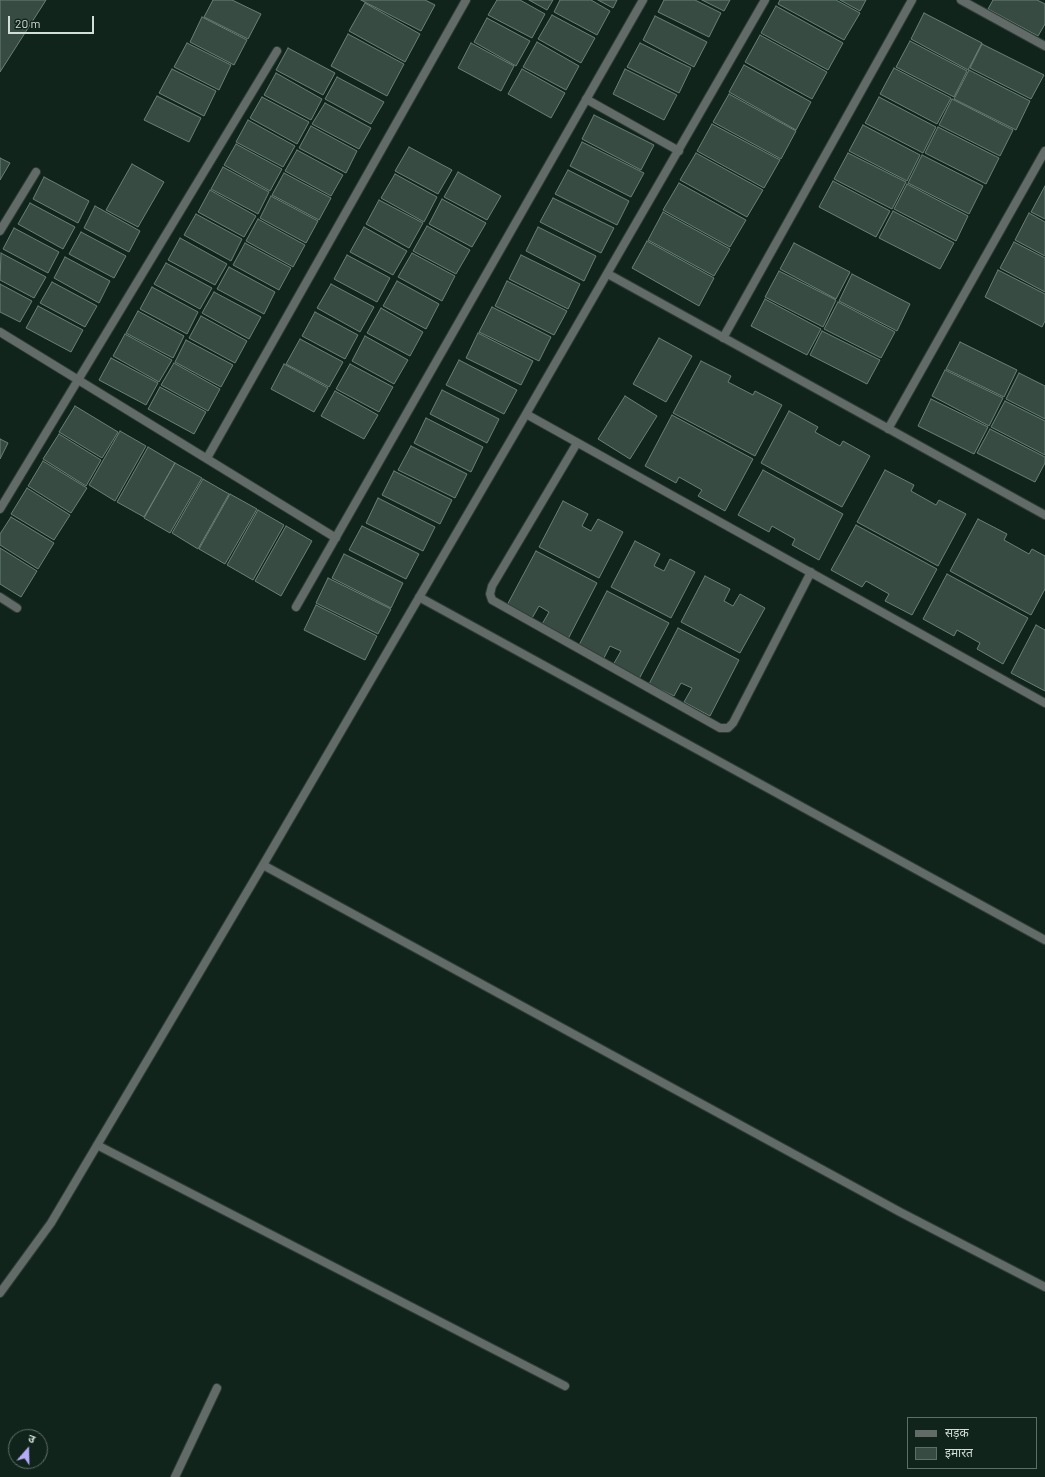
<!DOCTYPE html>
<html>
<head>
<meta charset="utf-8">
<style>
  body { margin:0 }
  #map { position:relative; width:1045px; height:1477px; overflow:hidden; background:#11241c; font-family:Barlow,"Noto Sans Devanagari",sans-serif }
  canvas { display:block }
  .legend { position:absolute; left:907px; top:1417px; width:130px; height:52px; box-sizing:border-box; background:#11241c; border:1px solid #5e6e67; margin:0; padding:5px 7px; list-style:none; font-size:12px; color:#d2ded8 }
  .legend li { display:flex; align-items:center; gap:8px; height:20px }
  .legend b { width:20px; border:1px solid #5e6e67 }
  .north { position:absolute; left:8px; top:1429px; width:40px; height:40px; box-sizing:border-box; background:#11241c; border:1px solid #5e6e67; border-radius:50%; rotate:20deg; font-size:11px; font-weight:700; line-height:16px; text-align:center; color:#d2ded8 }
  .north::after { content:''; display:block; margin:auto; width:14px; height:18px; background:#b5acf8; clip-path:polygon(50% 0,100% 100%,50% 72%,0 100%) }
  .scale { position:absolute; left:8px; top:16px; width:86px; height:18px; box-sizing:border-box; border:2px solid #d2ded8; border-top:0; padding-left:5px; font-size:12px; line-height:14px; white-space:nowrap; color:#d2ded8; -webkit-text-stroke:3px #11241c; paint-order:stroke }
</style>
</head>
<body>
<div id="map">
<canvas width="1045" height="1477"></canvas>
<ul class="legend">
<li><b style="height:5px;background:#626b67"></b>सड़क</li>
<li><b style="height:11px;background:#374b42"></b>इमारत</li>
</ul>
<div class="north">उ</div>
<div class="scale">20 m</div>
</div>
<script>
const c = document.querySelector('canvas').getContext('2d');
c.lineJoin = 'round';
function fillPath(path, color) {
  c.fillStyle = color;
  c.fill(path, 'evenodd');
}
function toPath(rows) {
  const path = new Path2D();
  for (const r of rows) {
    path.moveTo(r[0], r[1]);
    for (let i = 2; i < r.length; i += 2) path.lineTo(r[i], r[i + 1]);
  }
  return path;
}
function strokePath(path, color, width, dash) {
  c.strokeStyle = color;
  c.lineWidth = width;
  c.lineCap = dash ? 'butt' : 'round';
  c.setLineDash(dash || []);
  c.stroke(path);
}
const building = toPath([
  [0,0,46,0,0,72,0,0],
  [213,0,232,0,261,14,248,39,204,17,213,0],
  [361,0,425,0,435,5,421,31,361,0],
  [497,0,520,0,545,14,532,38,488,15,497,0],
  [529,0,553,0,547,10,529,0],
  [560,0,591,0,610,11,597,35,554,12,560,0],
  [598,0,617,0,613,8,598,0],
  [664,0,695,0,721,13,709,37,658,12,664,0],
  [702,0,730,0,724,11,702,0],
  [780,0,836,0,860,13,844,40,778,4,780,0],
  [840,0,866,0,860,11,840,0],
  [993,0,1037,0,1045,4,1045,24,1038,36,988,9,993,0],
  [365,3,420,34,405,62,349,31,365,3],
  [776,6,843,43,828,70,761,33,776,6],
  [924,13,982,43,968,70,911,39,924,13],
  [552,15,595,38,581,63,538,39,552,15],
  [655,16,707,42,694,67,643,40,655,16],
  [202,17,247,40,234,65,190,42,202,17],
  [487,18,530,41,516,66,474,42,487,18],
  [348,34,404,64,387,96,331,66,348,34],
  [760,35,827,72,812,99,745,62,760,35],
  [910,41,967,71,954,97,896,67,910,41],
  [537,42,579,66,566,90,523,67,537,42],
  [187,43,231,65,219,90,174,67,187,43],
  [471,43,514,66,501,91,458,68,471,43],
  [640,43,691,68,679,93,627,67,640,43],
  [982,44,1044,75,1031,99,970,68,982,44],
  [288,48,335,73,323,95,276,70,288,48],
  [744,65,811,102,796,130,729,92,744,65],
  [894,68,951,98,937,124,880,94,894,68],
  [172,69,216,91,204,116,159,93,172,69],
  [522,69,565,93,551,118,508,94,522,69],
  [625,69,677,95,664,120,613,94,625,69],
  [969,70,1030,101,1016,130,954,99,969,70],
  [276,73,322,99,311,120,264,95,276,73],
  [337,77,384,102,371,124,325,99,337,77],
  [729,94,796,131,781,159,713,122,729,94],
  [157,96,201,118,189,142,144,120,157,96],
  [262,97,309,122,297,144,250,118,262,97],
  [879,97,936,127,923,153,865,123,879,97],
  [952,99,1013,130,1000,156,939,125,952,99],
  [325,103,371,128,359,149,312,124,325,103],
  [594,115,654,145,641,170,582,139,594,115],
  [248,120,295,146,283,167,236,142,248,120],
  [712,124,780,160,764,188,697,151,712,124],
  [863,125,920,155,907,181,849,151,863,125],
  [311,126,357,151,346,173,299,148,311,126],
  [938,127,999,158,986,184,925,153,938,127],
  [582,142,644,173,631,197,570,166,582,142],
  [236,144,282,169,270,191,224,165,236,144],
  [409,147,452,170,438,194,395,171,409,147],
  [297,150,343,175,331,196,285,171,297,150],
  [696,153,763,190,747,217,680,180,696,153],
  [848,153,906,182,892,209,834,179,848,153],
  [922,155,983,186,969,214,908,183,922,155],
  [0,158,10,163,0,180,0,158],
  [132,164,164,182,138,227,106,210,132,164],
  [223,167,269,192,258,214,211,189,223,167],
  [568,170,629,201,617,225,555,194,568,170],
  [458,172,501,196,487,220,444,197,458,172],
  [284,173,331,198,319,220,272,195,284,173],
  [395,174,437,197,424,222,381,198,395,174],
  [44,177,89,201,78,223,33,199,44,177],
  [833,181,890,211,876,237,819,207,833,181],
  [679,183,746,220,730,247,663,210,679,183],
  [907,184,968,216,956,241,894,209,907,184],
  [1045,186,1045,219,1031,212,1045,186],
  [210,190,256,216,244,237,198,212,210,190],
  [271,196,318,221,306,243,260,218,271,196],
  [553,198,614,228,601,253,540,222,553,198],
  [442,199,486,223,472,247,429,224,442,199],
  [379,200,423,223,409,248,366,224,379,200],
  [30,203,75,227,63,249,18,224,30,203],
  [95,206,140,231,129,252,84,228,95,206],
  [893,211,954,243,940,269,879,238,893,211],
  [663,212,730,249,714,276,648,240,663,212],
  [1029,213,1045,222,1045,256,1015,240,1029,213],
  [196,214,242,239,231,261,184,235,196,214],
  [258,219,305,245,293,267,246,241,258,219],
  [427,226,470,250,456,274,413,251,427,226],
  [364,227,407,251,393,275,350,252,364,227],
  [538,227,596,256,584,281,526,251,538,227],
  [14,228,59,252,48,273,3,249,14,228],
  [81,232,126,256,114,278,69,254,81,232],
  [180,238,227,264,215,285,168,260,180,238],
  [647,241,714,278,699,306,632,268,647,241],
  [1014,242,1045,258,1045,292,1000,268,1014,242],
  [245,243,291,268,279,290,233,265,245,243],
  [794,243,850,272,836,299,780,269,794,243],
  [1,253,46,277,34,298,0,280,1,253],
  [412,253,455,276,442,301,398,277,412,253],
  [347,255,390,278,377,302,334,279,347,255],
  [521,255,580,284,568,309,509,279,521,255],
  [65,257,110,281,99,303,54,278,65,257],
  [166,263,212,288,200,309,154,284,166,263],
  [229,267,275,292,264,314,217,289,229,267],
  [998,270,1045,294,1045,321,1042,327,985,297,998,270],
  [779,271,836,300,823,327,765,297,779,271],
  [852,274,910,304,897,331,839,301,852,274],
  [397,281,439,304,426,329,383,306,397,281],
  [507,281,567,311,554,335,495,306,507,281],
  [52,282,97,306,85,327,40,303,52,282],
  [0,284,32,301,20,322,0,312,0,284],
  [331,284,374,307,360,332,317,308,331,284],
  [152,287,198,312,187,334,140,309,152,287],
  [214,292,261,317,249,339,202,313,214,292],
  [765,299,821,329,807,355,751,326,765,299],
  [838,302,895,332,881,358,824,329,838,302],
  [38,306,83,330,71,352,26,328,38,306],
  [492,307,551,337,539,361,479,332,492,307],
  [381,308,423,332,410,356,367,333,381,308],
  [138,311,184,336,173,358,126,333,138,311],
  [315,312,358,335,345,359,302,336,315,312],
  [201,316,247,341,235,363,189,338,201,316],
  [822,331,880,360,867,384,810,355,822,331],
  [478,333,533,361,521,385,466,358,478,333],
  [125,334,172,360,159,382,113,356,125,334],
  [365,336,408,360,394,384,352,361,365,336],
  [659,338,692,356,666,402,633,384,659,338],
  [300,339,343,362,329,387,286,364,300,339],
  [186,340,233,365,221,387,175,362,186,340],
  [960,342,1017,370,1004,397,946,369,960,342],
  [111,358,158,383,146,405,99,380,111,358],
  [459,360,517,390,504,414,446,385,459,360],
  [701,361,731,376,728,382,753,395,755,391,782,405,755,456,673,413,701,361],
  [174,363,220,389,208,411,161,385,174,363],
  [284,364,328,388,314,412,271,389,284,364],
  [350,364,393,387,379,412,336,389,350,364],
  [945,370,1003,398,989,426,932,396,945,370],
  [1019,373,1045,386,1045,419,1006,399,1019,373],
  [160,387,206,412,194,434,148,409,160,387],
  [442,390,499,419,487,443,430,414,442,390],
  [335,391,378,415,364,439,321,416,335,391],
  [625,396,657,416,630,459,598,439,625,396],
  [931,399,988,427,974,454,918,426,931,399],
  [1005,401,1045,421,1045,455,991,427,1005,401],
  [75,406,118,432,102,458,59,432,75,406],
  [789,411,818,427,815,432,840,446,843,441,870,456,842,507,761,463,789,411],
  [672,415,753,459,725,511,698,496,702,490,679,477,676,483,645,466,672,415],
  [426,418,483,447,471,472,414,443,426,418],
  [990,429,1045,457,1045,463,1035,482,977,453,990,429],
  [120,431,146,446,115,501,89,485,120,431],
  [59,434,101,460,86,486,43,459,59,434],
  [0,439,8,443,0,459,0,439],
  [411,446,467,474,455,498,398,470,411,446],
  [148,447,175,463,144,517,117,502,148,447],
  [43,461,87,488,71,513,28,486,43,461],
  [175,463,202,478,170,533,144,518,175,463],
  [763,470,843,514,819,560,792,545,795,539,772,526,769,532,738,515,763,470],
  [885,470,914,485,911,491,936,505,939,500,966,514,938,566,857,522,885,470],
  [394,471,452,500,440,524,382,495,394,471],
  [203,479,229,494,198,549,172,533,203,479],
  [27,488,70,515,54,540,11,514,27,488],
  [230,494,257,509,225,564,199,549,230,494],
  [378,498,435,527,423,551,366,523,378,498],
  [563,501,588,514,582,526,591,531,598,519,623,532,599,578,539,547,563,501],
  [258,510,284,525,253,580,227,565,258,510],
  [11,517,54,543,38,569,0,545,0,534,11,517],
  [978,519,1007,534,1004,540,1029,554,1032,549,1045,556,1045,589,1031,615,950,571,978,519],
  [856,525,937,569,912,615,885,601,889,594,866,581,862,587,831,570,856,525],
  [286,526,312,541,281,596,255,581,286,526],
  [362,526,419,554,406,579,349,550,362,526],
  [635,541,660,554,654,566,664,571,670,559,695,572,671,618,611,587,635,541],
  [0,548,37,571,21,597,0,584,0,548],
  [536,551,597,583,568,639,541,626,549,612,539,606,531,620,506,607,536,551],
  [344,554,403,583,391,608,332,578,344,554],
  [947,574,1028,618,1003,664,977,649,980,643,957,630,954,636,923,619,947,574],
  [705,576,730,589,724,601,733,606,740,594,765,608,740,653,681,622,705,576],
  [328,578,391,609,378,634,316,603,328,578],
  [607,591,669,623,639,679,613,665,621,651,610,646,603,660,578,647,607,591],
  [316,605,377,636,365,660,304,630,316,605],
  [1036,625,1045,630,1045,691,1011,673,1036,625],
  [678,628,739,660,710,716,684,702,692,688,681,683,674,696,649,684,678,628]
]);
fillPath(building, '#374b42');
strokePath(building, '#6a8076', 1);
const minor = toPath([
  [961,0,1045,46],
  [586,99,679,151],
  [0,231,36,172],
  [608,274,1045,515],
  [0,332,336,538],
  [723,338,912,0],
  [526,414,1045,703],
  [888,429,1045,151],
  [577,443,492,586,490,594,492,600,720,728,728,728,733,723,811,572],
  [207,458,466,0],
  [0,509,277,51],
  [0,597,17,608],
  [419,597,1045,940],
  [296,607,643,0],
  [263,865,900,1212,1045,1287],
  [97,1145,565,1386],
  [0,1293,51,1223,263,865,526,414,765,0],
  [175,1477,217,1388]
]);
strokePath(minor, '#2c3e36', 10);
strokePath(minor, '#626b67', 8);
</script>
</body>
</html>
